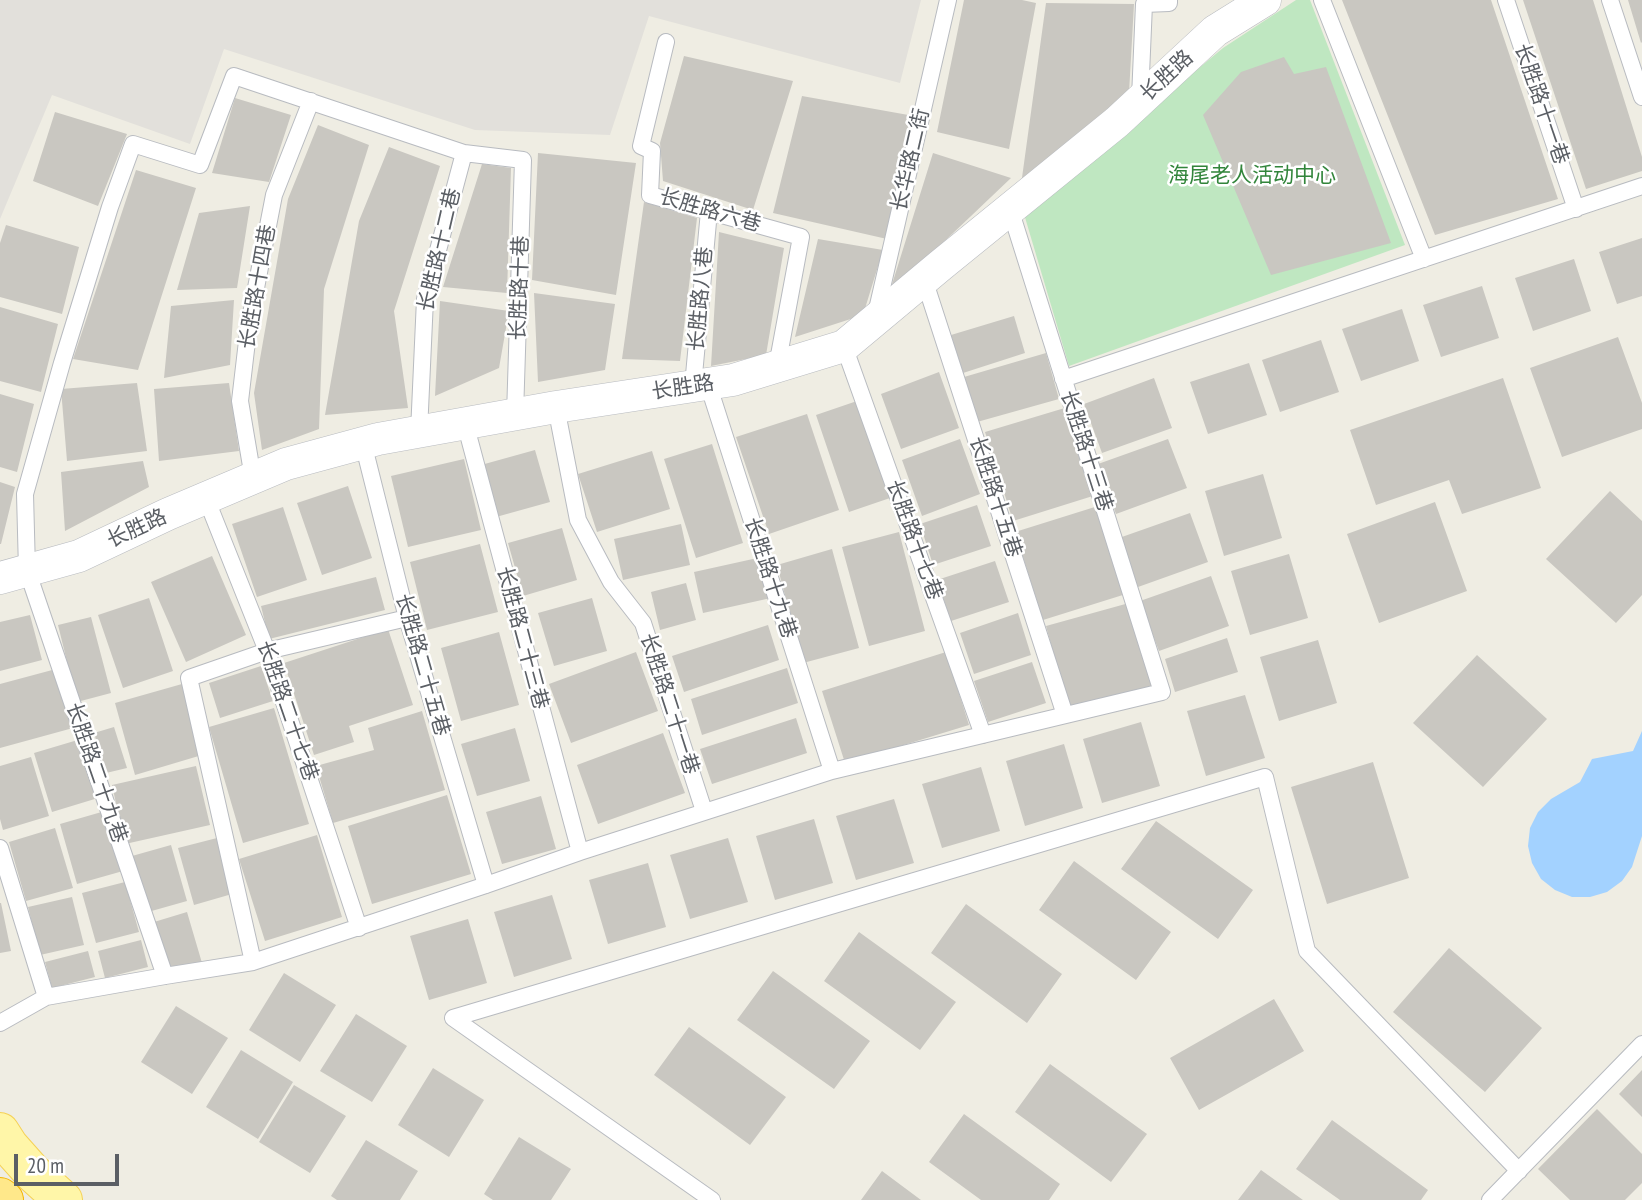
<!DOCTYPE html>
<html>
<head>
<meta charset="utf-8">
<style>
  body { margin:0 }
  #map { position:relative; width:1642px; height:1200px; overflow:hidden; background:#efede3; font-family:"PT Sans Narrow",sans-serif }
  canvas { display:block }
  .scale { position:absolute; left:14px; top:1154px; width:105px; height:32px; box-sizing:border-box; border:4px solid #5b5f65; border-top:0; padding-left:9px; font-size:21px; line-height:24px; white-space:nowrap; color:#5b5f65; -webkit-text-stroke:5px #fff; paint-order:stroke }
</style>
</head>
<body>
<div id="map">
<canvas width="1642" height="1200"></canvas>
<div class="scale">20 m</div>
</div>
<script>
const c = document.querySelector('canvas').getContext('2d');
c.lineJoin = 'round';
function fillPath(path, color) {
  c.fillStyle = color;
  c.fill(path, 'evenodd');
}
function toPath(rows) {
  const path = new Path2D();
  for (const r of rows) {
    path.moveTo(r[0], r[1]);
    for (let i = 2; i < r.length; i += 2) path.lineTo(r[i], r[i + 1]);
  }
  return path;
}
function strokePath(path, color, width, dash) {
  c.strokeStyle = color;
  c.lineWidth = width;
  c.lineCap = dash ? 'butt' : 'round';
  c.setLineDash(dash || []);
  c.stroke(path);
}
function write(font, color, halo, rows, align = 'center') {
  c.font = font + ' "PT Sans Narrow","Noto Sans SC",sans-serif';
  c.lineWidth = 5;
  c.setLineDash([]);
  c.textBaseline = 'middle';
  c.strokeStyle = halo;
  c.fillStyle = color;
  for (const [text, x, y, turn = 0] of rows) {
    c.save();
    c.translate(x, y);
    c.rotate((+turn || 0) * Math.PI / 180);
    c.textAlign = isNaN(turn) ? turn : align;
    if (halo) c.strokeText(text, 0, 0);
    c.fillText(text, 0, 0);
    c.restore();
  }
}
fillPath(toPath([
  [0,0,921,0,900,83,649,16,610,135,475,130,224,49,190,144,52,95,0,219]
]), '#e2e0db');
fillPath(toPath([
  [1296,0,1310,0,1405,245,1069,366,1024,214,1223,48]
]), '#bfe7c1');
fillPath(toPath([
  [1642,731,1642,836,1632,867,1622,881,1607,892,1590,897,1572,897,1555,890,1541,879,1532,863,1528,846,1530,828,1538,812,1551,799,1580,782,1592,759,1633,751]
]), '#a3d2ff');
fillPath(toPath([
  [964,0,1022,0,1036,3,1009,149,937,132],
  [1342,0,1491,0,1558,199,1435,235],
  [1523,0,1593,0,1642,157,1642,171,1586,189],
  [1628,0,1642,0,1642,42,1641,43],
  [1046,3,1134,4,1129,93,1021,185],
  [684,56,793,81,753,210,663,181,660,143],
  [1284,57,1294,74,1326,67,1391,243,1271,275,1203,115,1241,72],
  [802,96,914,116,887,239,773,213],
  [235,98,291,115,269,182,212,173],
  [55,112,127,134,98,206,33,181],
  [318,125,369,145,324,289,319,429,262,450,254,393,288,199],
  [389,147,440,166,394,311,408,408,325,415,359,221],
  [538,153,636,163,616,295,532,280],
  [933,153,1011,178,889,294],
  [482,164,511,168,507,293,443,287],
  [136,170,196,188,138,370,73,359],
  [644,202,697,218,680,361,622,359],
  [250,206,237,288,177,290,199,213],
  [6,225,79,247,62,314,0,297,0,243],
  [719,232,784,248,766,355,711,366],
  [1642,238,1642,296,1617,304,1599,252],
  [818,239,883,250,863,315,795,337],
  [1574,259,1591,311,1533,331,1515,278],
  [1482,286,1499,338,1441,357,1423,305],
  [534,293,615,304,605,370,538,382],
  [234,300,230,365,164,378,171,306],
  [440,301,509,311,499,368,435,396],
  [0,307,58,324,41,392,0,381],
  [1402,309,1419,361,1361,381,1342,329],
  [1014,316,1025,353,963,373,951,335],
  [1618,337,1642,403,1642,429,1562,457,1530,368],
  [1321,340,1339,392,1280,412,1262,360],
  [1046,353,1059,399,977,422,964,377],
  [1249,363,1267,415,1208,434,1190,382],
  [939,372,959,428,901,449,881,394],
  [1154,378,1172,428,1102,453,1084,404],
  [1503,378,1541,488,1462,514,1449,480,1376,505,1350,430],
  [137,383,147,451,67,461,61,389],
  [229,383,239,451,159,461,154,389],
  [0,394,34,404,17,472,0,467],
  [857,401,890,498,849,512,816,415],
  [1068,407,1096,495,1013,521,985,432],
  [807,414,839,510,769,534,736,437],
  [960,439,980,494,922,516,902,460],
  [1168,439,1187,488,1116,514,1098,464],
  [712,444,743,543,696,558,664,459],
  [535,450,550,502,496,517,481,465],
  [652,451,670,509,597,532,578,474],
  [464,459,481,530,408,547,391,476],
  [143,461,149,487,65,531,61,472],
  [1263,474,1282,538,1224,556,1205,491],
  [0,482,15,487,1,544,0,544],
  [348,486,372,558,322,575,297,503],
  [1610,491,1642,521,1642,595,1616,623,1546,559],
  [1435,502,1467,591,1379,623,1347,534],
  [977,505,991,546,933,565,920,524],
  [1098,506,1126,594,1043,620,1015,532],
  [283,507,307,580,257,597,232,524],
  [1190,513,1208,562,1138,587,1119,538],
  [681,524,690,565,623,580,614,539],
  [562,528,577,580,523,596,508,543],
  [899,532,925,631,869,646,842,547],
  [480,544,498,612,427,630,410,562],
  [832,549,859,648,803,663,777,565],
  [1289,554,1308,618,1250,635,1231,571],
  [212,556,246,635,186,662,151,582],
  [762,557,771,598,703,613,694,572],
  [995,561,1009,602,951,621,937,580],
  [1211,576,1229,626,1159,651,1140,601],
  [376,577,385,610,269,639,261,606],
  [686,583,696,620,660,630,651,592],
  [149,598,173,671,123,688,98,615],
  [592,598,607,651,554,666,538,613],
  [1129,603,1152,686,1069,710,1046,626],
  [1018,613,1031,655,974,674,960,633],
  [30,615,42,660,0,671,0,622],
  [91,617,111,693,77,702,58,625],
  [768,625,779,660,684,692,672,656],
  [388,629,413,705,349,726,354,742,314,755,284,663],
  [499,632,519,705,461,721,441,648],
  [1227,638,1238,672,1175,692,1165,659],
  [1318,640,1337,703,1279,721,1260,657],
  [636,652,658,711,571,743,549,684],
  [946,652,969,725,845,763,822,691],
  [1477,655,1547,719,1483,787,1413,723],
  [1032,662,1046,703,988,722,974,681],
  [261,666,273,701,220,718,209,683],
  [787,668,798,703,702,735,691,699],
  [56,669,73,728,0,748,0,684],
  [182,684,202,755,135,775,115,703],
  [1245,695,1265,758,1206,776,1187,711],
  [274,708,309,824,243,843,209,727],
  [422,711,445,790,333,823,316,766,374,750,368,728],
  [796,718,807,753,712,784,700,749],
  [1141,722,1160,786,1102,803,1083,739],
  [114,727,127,768,106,773,94,733],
  [515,728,530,781,477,796,461,744],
  [663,733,685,793,598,824,577,765],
  [81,739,98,798,52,812,34,753],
  [1064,744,1083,808,1025,826,1006,761],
  [31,757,49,816,3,830,0,819,0,766],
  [1373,762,1409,878,1327,904,1291,787],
  [196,766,210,825,125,844,112,785],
  [981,767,1000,831,942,848,922,784],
  [447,795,471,874,372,904,348,826],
  [541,796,556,849,502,864,486,812],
  [894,799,914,863,856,880,836,816],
  [105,811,123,871,77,884,60,824],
  [814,819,833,883,775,900,756,836],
  [1156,821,1253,890,1218,939,1121,869],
  [55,828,73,888,26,901,9,842],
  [317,835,342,917,265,941,239,859],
  [217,838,232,894,194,905,178,848],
  [728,838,748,902,690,919,670,855],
  [171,845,187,901,148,912,132,856],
  [1074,861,1171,932,1136,980,1039,910],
  [648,863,666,927,608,944,589,880],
  [125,882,139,932,96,943,82,893],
  [552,895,572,959,514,977,494,912],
  [72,897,84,945,40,955,28,907],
  [0,903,1,903,11,951,0,953],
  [966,904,1062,974,1027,1023,931,953],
  [187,912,202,963,169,972,154,922],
  [468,919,487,983,429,1000,410,936],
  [859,932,956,1002,920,1050,824,981],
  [141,940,148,967,105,978,98,951],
  [1449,948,1542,1028,1485,1092,1393,1012],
  [88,951,95,977,52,988,45,962],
  [773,971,870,1041,834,1089,737,1020],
  [284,973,336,1005,300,1062,249,1030],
  [1274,999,1304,1051,1199,1110,1170,1058],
  [176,1006,228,1038,192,1094,141,1062],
  [356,1014,407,1046,372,1102,320,1071],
  [689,1027,786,1097,750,1145,654,1075],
  [241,1050,293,1082,258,1139,206,1107],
  [1050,1064,1147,1134,1111,1182,1015,1112],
  [433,1068,484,1100,449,1157,398,1125],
  [1642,1070,1642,1117,1619,1094],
  [294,1085,346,1116,310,1173,259,1142],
  [1597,1109,1642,1154,1642,1183,1625,1200,1570,1200,1538,1169],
  [964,1114,1060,1184,1049,1200,981,1200,929,1162],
  [1332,1120,1428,1190,1421,1200,1340,1200,1296,1169],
  [519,1137,571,1169,551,1200,493,1200,484,1194],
  [366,1140,418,1171,400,1200,337,1200,331,1196],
  [1261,1170,1303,1200,1238,1200],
  [882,1171,921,1200,861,1200]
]), '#c9c7c1');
const lane = toPath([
  [1322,0,1424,259],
  [1506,0,1576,209],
  [1610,0,1642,97],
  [666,42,641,146,652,151,650,195,801,237,777,366],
  [1140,98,1144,4,1169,3,1169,0],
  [924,279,1065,715],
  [876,314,948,0],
  [844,346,983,735],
  [1063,379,1642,186],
  [708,384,832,771],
  [693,386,709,211],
  [556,407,578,520,611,582,643,623,704,811],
  [465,423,580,852],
  [419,432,425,299,464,153],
  [363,443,407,618,486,885],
  [253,478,240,401,249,324,274,195,311,101],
  [206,498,267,651,359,928],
  [0,848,46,997],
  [253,962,189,678,267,651,407,618],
  [165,976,27,570,25,494,62,363,110,207,133,144,200,165,234,76,464,153,523,160,515,415],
  [0,1023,46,997,165,976,253,962,486,885,580,852,832,771,1162,692,1010,209],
  [712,1200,453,1018,1265,777,1307,951,1519,1171],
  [1490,1200,1642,1044]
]);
const street = toPath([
  [0,578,79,556,168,514,286,464,378,439,556,407,733,380,844,346,941,265,1117,122,1215,31,1265,0]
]);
const primary = toPath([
  [0,1132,9,1146,33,1173,63,1200]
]);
const highway = toPath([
  [0,1197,4,1200]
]);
strokePath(lane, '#b8bbc0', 18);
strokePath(street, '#b8bbc0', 33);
strokePath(primary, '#f5d156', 40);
strokePath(highway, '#f2b400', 40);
strokePath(lane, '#fff', 16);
strokePath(street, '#fff', 32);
strokePath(primary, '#fff6a8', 38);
strokePath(highway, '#ffe88a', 38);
write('21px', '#5b5f65', '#fff', [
  ["长胜路",1167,76,-43],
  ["长胜路十一巷",1541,104,71],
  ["长华路二街",911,160,-77],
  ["长胜路六巷",710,211,16],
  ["长胜路十二巷",440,250,-77],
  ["长胜路十四巷",258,287,-80],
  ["长胜路十巷",520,288,-88],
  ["长胜路八巷",701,299,-85],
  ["长胜路",683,388,-9],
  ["长胜路十三巷",1086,451,72],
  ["长胜路十五巷",995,497,72],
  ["长胜路",137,529,-25],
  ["长胜路十七巷",914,540,70],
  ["长胜路十九巷",770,578,72],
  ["长胜路二十三巷",522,638,75],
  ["长胜路二十五巷",422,665,74],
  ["长胜路二十一巷",669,704,72],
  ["长胜路二十七巷",287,711,71],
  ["长胜路二十九巷",96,773,71]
]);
write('21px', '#32853b', '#fff', [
  ["海尾老人活动中心",1252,176]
]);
</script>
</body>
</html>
